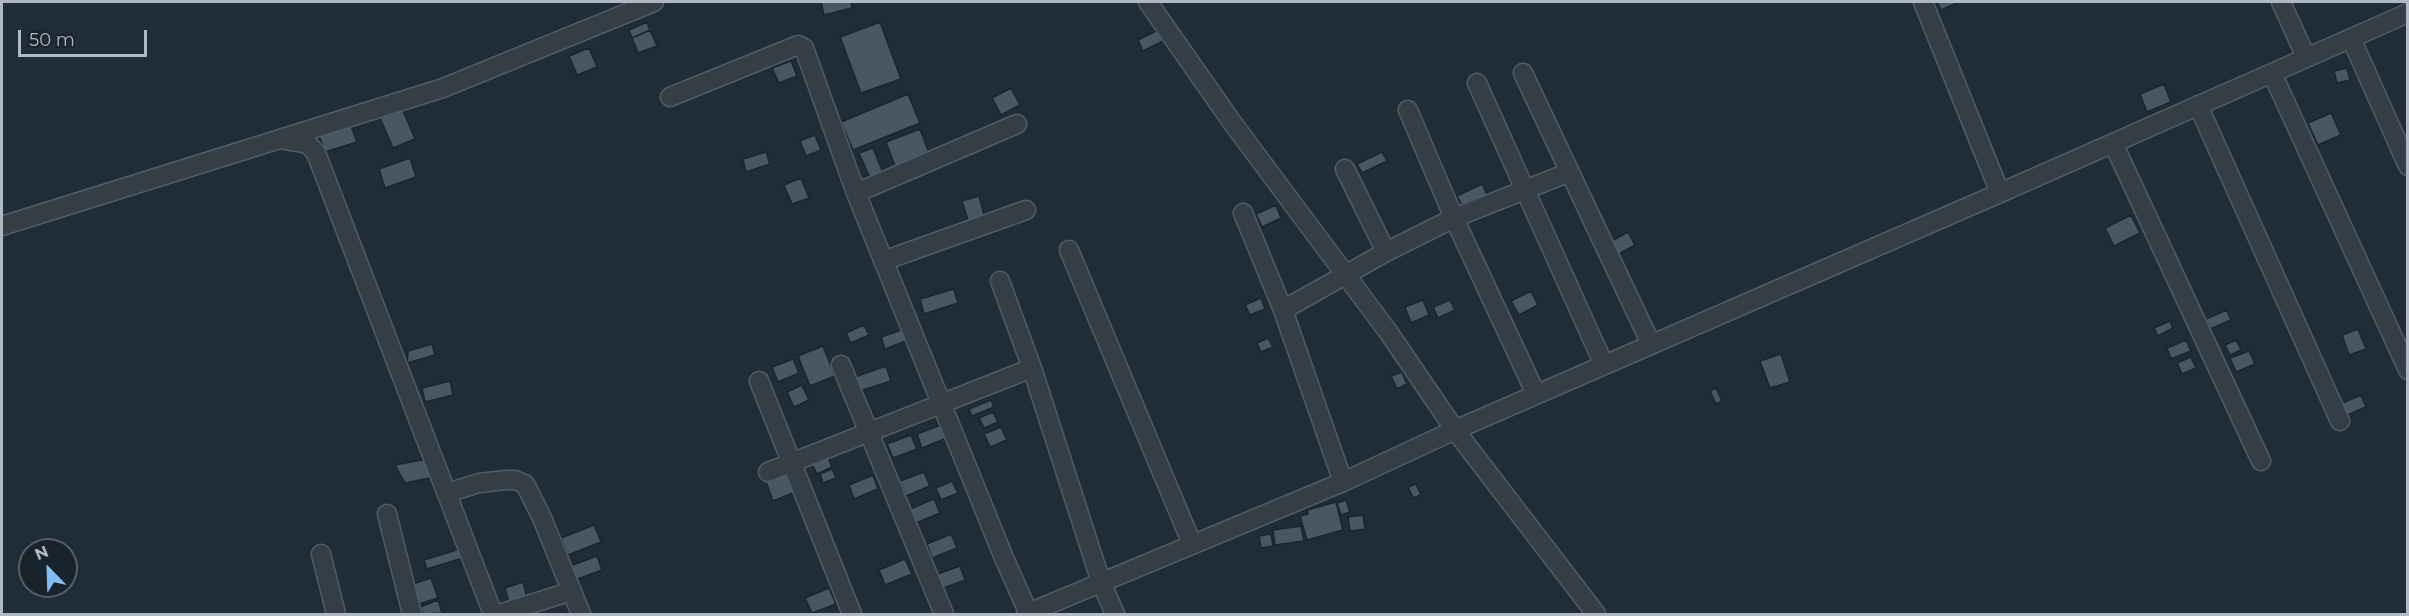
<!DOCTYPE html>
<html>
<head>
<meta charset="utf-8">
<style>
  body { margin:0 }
  #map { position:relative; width:2409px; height:616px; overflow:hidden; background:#202d37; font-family:Montserrat,sans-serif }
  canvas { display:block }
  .frame { position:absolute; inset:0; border:3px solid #aeb9c4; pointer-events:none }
  .north { position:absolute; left:18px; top:538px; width:60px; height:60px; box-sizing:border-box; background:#19232c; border:2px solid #555f69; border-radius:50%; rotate:337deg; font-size:16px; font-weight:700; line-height:24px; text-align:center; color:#aeb9c4 }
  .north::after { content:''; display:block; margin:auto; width:21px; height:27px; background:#81bef5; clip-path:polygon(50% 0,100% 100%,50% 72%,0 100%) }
  .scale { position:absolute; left:18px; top:30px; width:129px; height:27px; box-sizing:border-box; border:3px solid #aeb9c4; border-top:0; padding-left:8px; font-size:18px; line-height:21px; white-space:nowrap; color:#aeb9c4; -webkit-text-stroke:4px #19232c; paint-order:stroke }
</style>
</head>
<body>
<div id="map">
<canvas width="2409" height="616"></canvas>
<div class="frame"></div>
<div class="north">N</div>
<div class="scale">50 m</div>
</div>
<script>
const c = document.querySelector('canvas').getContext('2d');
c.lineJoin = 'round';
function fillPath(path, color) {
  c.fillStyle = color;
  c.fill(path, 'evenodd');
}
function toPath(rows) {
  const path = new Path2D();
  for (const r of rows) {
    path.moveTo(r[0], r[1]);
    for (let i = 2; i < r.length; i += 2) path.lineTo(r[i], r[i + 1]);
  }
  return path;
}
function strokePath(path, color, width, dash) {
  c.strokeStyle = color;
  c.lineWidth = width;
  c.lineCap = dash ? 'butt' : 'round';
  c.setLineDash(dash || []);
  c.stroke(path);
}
const building = toPath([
  [821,2,851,2,852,8,824,15,821,2],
  [1937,2,1959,2,1941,10,1937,2],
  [647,22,650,30,632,38,629,30,647,22],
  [880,22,901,79,861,93,840,37,880,22],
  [650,30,657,46,638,53,632,38,650,30],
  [1158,30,1163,41,1143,51,1138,40,1158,30],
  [589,48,597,67,577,75,569,56,589,48],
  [791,61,797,76,779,83,772,68,791,61],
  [2347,68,2350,80,2337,83,2334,71,2347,68],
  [2164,84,2171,102,2147,112,2140,94,2164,84],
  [1011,88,1020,105,1001,115,992,98,1011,88],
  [908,94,920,123,853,150,841,122,908,94],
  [402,108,415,139,393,148,380,118,402,108],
  [2331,113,2341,135,2318,145,2308,123,2331,113],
  [351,126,357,142,325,152,319,136,351,126],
  [920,129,929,153,895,166,886,142,920,129],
  [815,135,821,150,806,156,800,141,815,135],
  [873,148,883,173,870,178,859,153,873,148],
  [766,152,770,164,746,172,743,159,766,152],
  [1382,152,1387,161,1362,173,1357,164,1382,152],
  [410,158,416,177,385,188,379,169,410,158],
  [801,178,809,198,792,204,784,185,801,178],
  [1482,184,1488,197,1463,208,1457,196,1482,184],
  [979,196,985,218,969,223,962,201,979,196],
  [1276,205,1281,218,1262,227,1256,214,1276,205],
  [2131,215,2140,233,2114,246,2105,228,2131,215],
  [1628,232,1635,245,1617,255,1610,242,1628,232],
  [954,289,958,303,924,314,920,299,954,289],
  [1531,291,1538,305,1519,315,1511,301,1531,291],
  [1261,298,1265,309,1250,315,1245,305,1261,298],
  [1423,300,1429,315,1411,323,1405,307,1423,300],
  [1450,300,1455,310,1438,318,1433,307,1450,300],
  [2227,310,2231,320,2210,329,2206,319,2227,310],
  [2170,321,2173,328,2158,336,2154,328,2170,321],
  [864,325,869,335,851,343,846,333,864,325],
  [907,328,911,339,885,349,881,337,907,328],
  [2358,329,2366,349,2349,355,2342,335,2358,329],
  [1268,338,1273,347,1261,352,1257,343,1268,338],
  [2186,340,2191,351,2171,359,2167,348,2186,340],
  [2236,340,2241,350,2230,355,2225,345,2236,340],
  [432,344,435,355,407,363,408,351,432,344],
  [823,346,835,376,810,386,798,356,823,346],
  [2249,351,2255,364,2236,372,2230,358,2249,351],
  [1781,354,1790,382,1770,388,1760,361,1781,354],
  [2191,357,2196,368,2182,374,2177,363,2191,357],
  [793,359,799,373,778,382,772,367,793,359],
  [886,366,891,381,860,391,855,377,886,366],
  [1402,372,1407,384,1397,389,1391,376,1402,372],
  [450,381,453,395,425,402,422,388,450,381],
  [802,385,809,400,794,407,787,392,802,385],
  [1716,388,1722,401,1716,404,1710,391,1716,388],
  [2361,395,2366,407,2343,417,2338,405,2361,395],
  [991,400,994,407,972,416,969,409,991,400],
  [993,412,998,422,984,428,979,418,993,412],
  [941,425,947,438,922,448,917,434,941,425],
  [1001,427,1007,440,990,447,984,434,1001,427],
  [911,435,917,449,893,458,887,444,911,435],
  [827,455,832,467,817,474,811,462,827,455],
  [427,459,430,478,405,483,395,465,427,459],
  [832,469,836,478,823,483,820,474,832,469],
  [787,471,795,492,773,501,765,479,787,471],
  [924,472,930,486,906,496,900,481,924,472],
  [873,475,878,489,854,499,849,485,873,475],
  [952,481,958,493,941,500,936,488,952,481],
  [1416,484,1421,495,1413,498,1408,487,1416,484],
  [934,499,940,513,916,523,910,509,934,499],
  [1346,500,1350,512,1341,515,1337,503,1346,500],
  [1336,502,1343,530,1307,540,1300,516,1308,514,1307,510,1336,502],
  [1363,515,1365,529,1350,531,1348,517,1363,515],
  [594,525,601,542,568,555,561,538,594,525],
  [1301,526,1304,541,1275,545,1273,530,1301,526],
  [951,534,957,548,932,558,927,544,951,534],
  [1271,534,1273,546,1261,548,1259,536,1271,534],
  [463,548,466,557,427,569,424,560,463,548],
  [597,556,602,570,575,580,570,566,597,556],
  [905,559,912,574,885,585,879,570,905,559],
  [960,566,965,580,941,589,935,575,960,566],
  [431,578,438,598,419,604,413,584,431,578],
  [523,582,527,598,509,603,505,588,523,582],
  [829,588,836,604,812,613,805,598,829,588],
  [438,600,442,613,423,614,420,607,438,600]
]);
fillPath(building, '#485763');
strokePath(building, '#1b252e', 1.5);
const street = toPath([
  [1148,2,1234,125,1389,333,1455,430,1596,614],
  [1923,2,2000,193],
  [2281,2,2306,57],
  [2351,38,2408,166],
  [1523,73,1651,344],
  [2272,73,2408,370],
  [1477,83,1604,365],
  [670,97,798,45,804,48,856,193,1004,558,1029,614],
  [2198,105,2340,421],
  [1408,110,1454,218,1536,394],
  [285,140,308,144,316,153,493,614],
  [2113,143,2261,461],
  [1345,169,1386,252],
  [856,193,1017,124],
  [1243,213,1283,310,1343,482],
  [2,226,443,88,654,2],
  [1069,250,1192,544],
  [883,261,1026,210],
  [1000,281,1032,368,1101,582,1115,614],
  [1283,310,1386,252,1454,218,1570,172],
  [841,365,944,614],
  [759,381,852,614],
  [768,472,1032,368],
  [447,493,479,483,506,480,515,480,525,484,542,518,581,614],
  [387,514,412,614],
  [321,554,336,614],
  [499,614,572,591],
  [1026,614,1343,482,1455,430,2000,193,2408,13]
]);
strokePath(street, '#515c65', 21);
strokePath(street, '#343e47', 18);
</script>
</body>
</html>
